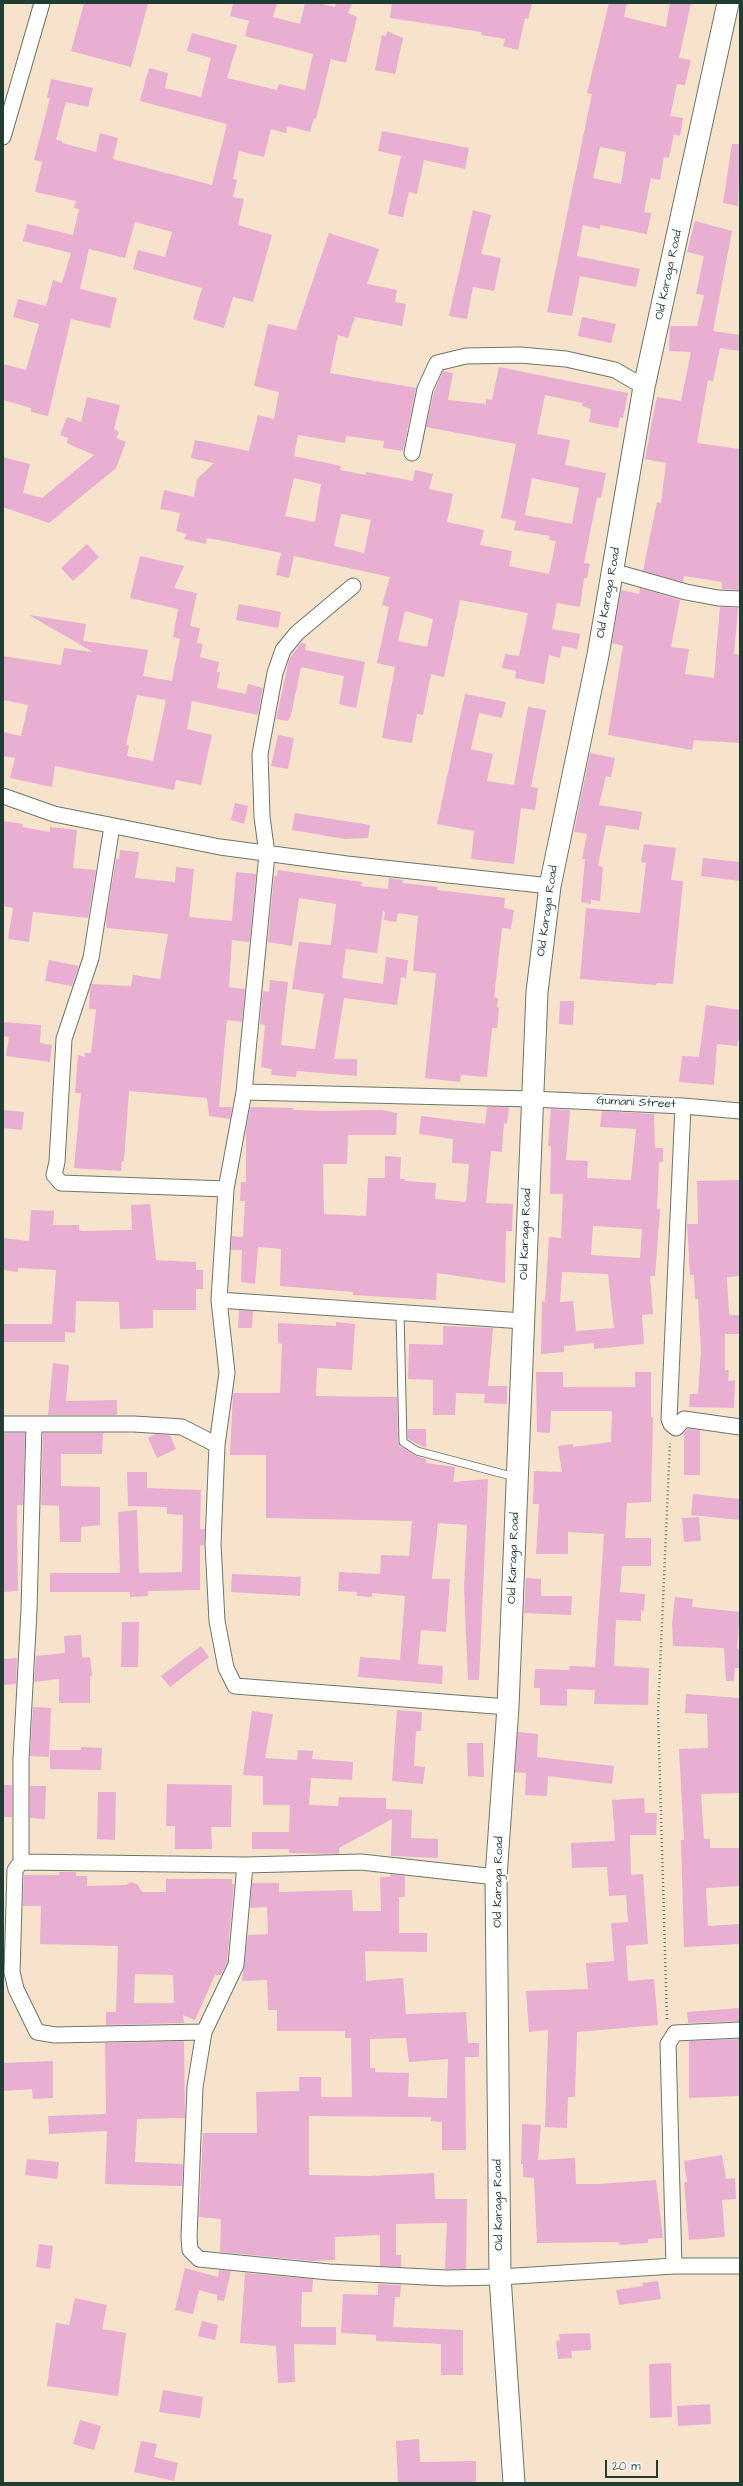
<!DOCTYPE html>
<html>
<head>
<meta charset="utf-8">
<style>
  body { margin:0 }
  #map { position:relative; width:743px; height:2486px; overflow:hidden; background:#f7e2cb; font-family:"Architects Daughter",sans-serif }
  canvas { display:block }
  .frame { position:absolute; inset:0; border:4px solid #1f3d34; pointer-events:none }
  .scale { position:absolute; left:605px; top:2460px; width:53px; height:18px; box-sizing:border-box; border:2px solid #1f3d34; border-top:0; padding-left:5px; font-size:12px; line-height:14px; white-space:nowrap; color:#1f3d34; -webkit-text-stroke:3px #fff; paint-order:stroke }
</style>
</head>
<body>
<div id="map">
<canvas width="743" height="2486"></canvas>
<div class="frame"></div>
<div class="scale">20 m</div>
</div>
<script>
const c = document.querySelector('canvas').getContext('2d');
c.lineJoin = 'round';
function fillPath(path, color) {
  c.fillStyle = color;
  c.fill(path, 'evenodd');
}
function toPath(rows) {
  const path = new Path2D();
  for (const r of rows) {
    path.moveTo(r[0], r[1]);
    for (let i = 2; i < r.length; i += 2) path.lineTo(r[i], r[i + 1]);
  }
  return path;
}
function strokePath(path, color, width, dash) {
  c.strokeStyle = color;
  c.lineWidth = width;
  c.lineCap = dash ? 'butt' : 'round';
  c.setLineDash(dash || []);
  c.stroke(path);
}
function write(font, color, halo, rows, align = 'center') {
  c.font = font + ' "Architects Daughter",sans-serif';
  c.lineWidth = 4;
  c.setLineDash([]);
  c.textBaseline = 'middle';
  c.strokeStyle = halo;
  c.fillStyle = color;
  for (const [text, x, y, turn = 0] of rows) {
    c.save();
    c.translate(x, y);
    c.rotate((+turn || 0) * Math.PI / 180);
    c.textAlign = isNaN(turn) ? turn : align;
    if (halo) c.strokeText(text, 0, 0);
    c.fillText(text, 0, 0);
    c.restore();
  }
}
fillPath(toPath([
  [84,3,148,3,131,67,71,51],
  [233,3,277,3,273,17,300,24,305,3,318,3,335,7,336,3,352,3,348,13,357,17,346,63,331,59,316,119,314,118,310,132,287,126,286,133,271,129,264,157,239,151,233,179,237,180,233,197,244,199,238,225,272,235,253,302,233,297,224,328,193,319,202,288,133,269,138,250,165,257,172,232,135,222,125,258,89,249,80,289,117,298,110,328,71,319,48,416,31,412,31,408,3,400,3,364,26,370,39,324,13,317,18,299,46,306,53,280,62,283,71,253,23,241,27,224,73,235,79,209,74,208,76,201,35,192,42,162,34,160,50,98,47,98,51,79,93,88,88,107,66,102,56,140,62,141,62,143,96,152,100,133,118,138,113,159,212,185,227,124,140,101,149,68,168,73,165,88,201,97,211,58,187,51,192,33,237,45,227,78,277,90,279,84,305,90,313,54,245,36,249,21,230,16],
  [392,3,532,3,528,19,525,18,518,50,503,46,505,39,481,35,482,32,390,18],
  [609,3,627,3,624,17,666,27,670,3,691,3,679,58,691,60,685,85,677,84,670,116,683,118,680,136,674,134,669,158,664,157,660,180,651,178,644,212,651,213,647,234,600,225,600,229,583,225,577,256,640,269,636,287,580,276,572,316,547,312,592,94,587,93],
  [600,147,626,152,621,184,593,178],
  [387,31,403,38,395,74,375,70,382,35,386,36],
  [382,131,469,148,465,169,424,160,417,194,409,192,403,217,388,214,401,156,378,151],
  [732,144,740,144,738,206,723,203],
  [473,210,491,215,481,254,501,258,494,291,473,287,467,319,449,316],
  [695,221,732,231,713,331,740,335,740,351,720,348,713,381,708,380,697,443,740,449,740,590,722,589,722,582,684,576,683,582,643,571,657,502,661,503,666,463,645,459,653,416,657,397,681,401,691,352,669,351,670,326,697,326,704,295,696,294,704,256,687,252],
  [329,233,379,249,367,284,397,290,395,302,406,304,402,326,355,317,348,338,338,335,330,373,416,388,403,451,383,448,384,441,346,436,345,443,298,435,294,456,341,466,340,470,366,475,366,472,413,481,415,470,433,474,429,489,453,494,447,522,484,530,480,545,512,551,509,566,549,574,556,541,549,540,550,536,514,530,516,521,501,518,516,444,426,427,434,392,443,371,453,373,448,400,486,404,486,399,492,400,499,367,628,393,623,418,620,417,618,428,589,422,591,409,582,406,583,403,545,395,537,434,570,440,565,465,606,473,601,498,597,497,584,563,590,564,587,578,584,578,580,607,557,603,552,629,580,634,577,649,562,646,560,658,549,655,544,684,515,678,516,671,502,668,505,654,519,656,528,613,460,600,444,677,431,674,423,715,417,714,412,743,382,738,395,667,377,663,389,607,382,605,390,577,294,556,289,578,276,575,281,553,219,540,207,538,206,544,184,539,187,534,176,531,180,513,160,509,164,490,194,497,197,479,214,463,191,458,195,440,249,451,258,415,274,419,279,392,254,386,268,324,296,330],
  [294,478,321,484,315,522,285,516],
  [532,478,579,488,572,524,525,515],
  [341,514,371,520,364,553,334,546],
  [405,611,433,619,427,647,398,641],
  [582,317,616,324,611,343,578,336],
  [87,397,120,405,114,429,119,432,116,438,126,442,116,468,49,523,3,507,3,457,30,464,23,493,42,498,94,455,67,443,68,438,60,435,67,417,81,422],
  [87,544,99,557,73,581,61,568],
  [140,556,184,566,174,588,197,593,190,626,200,628,197,643,203,644,200,657,219,662,217,672,220,672,217,688,246,694,248,684,263,688,258,715,192,701,187,729,212,735,201,785,176,780,174,790,55,766,52,787,10,778,15,758,3,756,3,732,21,736,28,705,3,700,3,656,61,665,64,648,93,652,29,615,86,624,83,641,148,650,143,676,172,681,180,639,173,637,178,609,130,598],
  [137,695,166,700,153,761,127,756,129,745,126,745],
  [640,588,680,600,671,647,689,649,685,674,714,678,720,607,738,608,734,654,740,655,740,743,694,740,692,750,608,735,623,646,612,643,621,590,639,594],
  [239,604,281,612,278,628,236,620],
  [301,643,306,644,305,650,365,662,356,708,339,704,344,676,301,667,291,715,288,721,276,719,289,659],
  [465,694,506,702,502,718,479,713,471,749,493,754,487,781,514,785,528,707,546,710,531,787,538,788,535,810,521,808,514,864,471,859,474,831,437,824],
  [278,735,294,738,288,769,271,766],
  [590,753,615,758,611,777,606,776,599,805,642,812,639,830,606,825,598,866,603,867,600,901,591,900,591,904,581,902,585,859,582,859,587,834,574,832],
  [235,803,248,806,244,824,231,820],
  [295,813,370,825,368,838,345,839,292,830],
  [3,821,23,824,22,827,50,832,50,827,77,830,73,868,96,870,88,918,33,912,29,942,8,939,13,908,3,906],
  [644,844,676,848,671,880,683,881,673,984,657,983,656,985,580,979,586,908,640,913,646,863,641,862],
  [120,850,139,852,135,878,175,882,176,867,194,869,189,917,232,921,236,872,256,874,250,940,249,942,232,940,229,987,245,989,242,1022,227,1020,219,1107,232,1107,230,1119,209,1116,207,1098,129,1091,124,1161,122,1161,121,1171,74,1168,81,1093,75,1093,78,1055,85,1057,85,1053,91,1053,96,1009,89,1009,90,990,92,984,131,986,133,975,160,979,168,934,107,928,106,920,116,859,119,859],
  [703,858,740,862,740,881,701,876],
  [278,870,362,882,361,886,388,889,389,878,403,880,402,883,438,887,437,890,505,898,504,908,514,910,511,929,502,928,494,997,498,998,497,1007,499,1008,497,1028,492,1028,487,1077,461,1075,460,1082,425,1078,436,973,413,971,418,916,398,913,396,922,384,920,385,912,383,911,377,953,346,949,342,978,383,984,386,957,408,960,406,978,401,977,397,1005,344,998,334,1059,357,1059,357,1076,297,1071,296,1077,271,1075,272,1069,261,1067,265,1025,260,1024,263,991,269,992,270,980,288,982,281,1045,315,1049,324,994,292,989,299,942,331,945,336,904,299,898,292,946,268,942,274,876,277,876],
  [49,960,79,966,72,986,45,981],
  [560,1001,574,1001,573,1025,559,1024],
  [706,1005,740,1010,740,1040,738,1040,737,1046,717,1044,714,1085,679,1082,682,1056,699,1057],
  [3,1022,41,1025,40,1043,52,1045,50,1062,6,1056,9,1037,3,1036],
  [250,1107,293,1108,293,1110,325,1111,382,1110,397,1113,396,1135,348,1135,347,1164,323,1164,324,1214,366,1216,368,1178,385,1178,385,1156,401,1157,400,1179,405,1179,405,1181,436,1183,435,1199,466,1202,469,1164,452,1163,453,1139,419,1134,421,1116,485,1124,487,1107,509,1107,507,1124,504,1123,502,1152,491,1151,486,1203,513,1204,512,1231,506,1231,505,1283,437,1273,436,1300,353,1295,353,1292,280,1286,281,1249,258,1247,255,1284,241,1282,242,1250,231,1250,232,1236,243,1237,245,1201,240,1201,241,1182,246,1182,246,1130],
  [551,1109,570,1110,566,1160,588,1161,587,1178,631,1180,636,1129,600,1127,602,1111,654,1114,655,1148,663,1148,663,1162,659,1162,657,1209,660,1209,655,1276,650,1276,653,1314,642,1315,644,1344,594,1349,594,1343,564,1346,564,1352,541,1354,542,1301,545,1302,549,1237,561,1238,563,1194,550,1194,551,1146,548,1146],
  [593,1226,642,1229,640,1258,591,1255],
  [562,1272,608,1274,614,1328,576,1331,573,1301,560,1302],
  [3,1110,24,1112,22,1130,3,1128],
  [740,1180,740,1276,727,1277,729,1315,740,1315,740,1334,725,1334,725,1370,729,1370,728,1381,735,1380,734,1408,689,1407,690,1394,698,1394,701,1351,698,1299,695,1299,694,1275,690,1275,687,1224,698,1224,697,1181],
  [150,1204,156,1260,196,1262,196,1270,203,1270,203,1289,196,1289,196,1310,153,1310,153,1328,120,1329,119,1302,76,1301,75,1333,65,1332,65,1342,3,1342,3,1324,52,1324,56,1270,18,1268,18,1272,4,1270,3,1266,3,1238,29,1241,31,1210,54,1211,53,1225,79,1225,79,1230,82,1231,132,1230,131,1205],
  [239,1310,253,1311,252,1328,238,1328],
  [336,1322,355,1324,352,1370,317,1368,316,1396,397,1397,398,1442,400,1446,414,1455,426,1459,426,1463,455,1467,453,1482,488,1479,479,1680,468,1680,464,1588,467,1525,438,1523,432,1579,450,1579,446,1632,421,1630,418,1664,443,1666,442,1684,358,1677,360,1657,400,1660,405,1596,372,1593,372,1597,357,1596,357,1592,338,1591,339,1572,380,1574,381,1555,409,1556,412,1521,266,1518,266,1455,230,1455,233,1393,280,1393,282,1344,278,1343,278,1323,336,1326],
  [443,1326,493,1328,488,1386,507,1386,507,1404,484,1403,485,1394,456,1393,455,1415,433,1415,433,1380,408,1379,409,1344,443,1345],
  [53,1363,69,1365,66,1401,117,1400,117,1415,48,1415],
  [536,1372,563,1372,563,1387,635,1387,635,1372,651,1372,651,1417,653,1417,651,1502,627,1503,625,1538,651,1538,651,1566,622,1566,620,1592,645,1594,644,1611,641,1610,641,1621,616,1620,614,1666,649,1668,648,1705,594,1704,595,1690,567,1689,567,1706,540,1705,540,1688,534,1688,535,1669,569,1670,570,1666,595,1667,604,1534,568,1532,568,1554,536,1554,539,1504,533,1504,534,1471,562,1472,558,1446,573,1444,573,1447,611,1442,612,1411,551,1411,550,1433,537,1432],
  [408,1429,426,1429,426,1448,408,1439],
  [688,1429,700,1430,700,1475,684,1475,684,1433],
  [3,1433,25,1433,23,1505,17,1505,18,1591,3,1592],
  [43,1433,103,1433,102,1454,61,1454,61,1486,100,1487,100,1525,81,1527,81,1542,60,1542,59,1506,41,1505],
  [156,1434,170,1435,176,1449,157,1458,148,1438],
  [127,1472,147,1472,147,1488,201,1490,200,1529,205,1529,204,1545,200,1546,200,1590,148,1591,148,1596,130,1597,130,1592,50,1592,50,1573,120,1573,118,1512,137,1510,139,1573,182,1572,183,1515,167,1514,167,1507,128,1506],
  [693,1494,740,1499,740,1520,691,1515],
  [699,1517,701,1541,684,1542,682,1518],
  [232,1574,301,1577,300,1596,231,1592],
  [526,1578,541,1579,541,1596,572,1596,571,1615,524,1613],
  [675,1597,693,1599,692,1607,740,1612,737,1649,740,1649,740,1668,735,1668,734,1681,726,1681,724,1648,673,1646,672,1624],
  [122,1622,139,1622,138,1667,121,1667],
  [81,1635,82,1658,90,1657,92,1676,90,1676,90,1703,59,1703,59,1679,34,1682,36,1656,65,1653,64,1636],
  [201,1646,209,1657,170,1687,161,1676],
  [17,1658,16,1684,3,1685,3,1659],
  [686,1694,740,1698,740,1793,701,1794,704,1839,710,1839,710,1848,740,1848,740,1886,706,1888,708,1926,740,1924,740,1944,684,1947,681,1840,684,1840,679,1749,708,1748,707,1714,685,1713],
  [33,1707,51,1708,49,1757,30,1756],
  [397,1710,422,1712,421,1731,416,1731,414,1766,425,1767,423,1784,392,1781],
  [252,1711,273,1714,265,1758,297,1760,298,1750,313,1751,312,1759,353,1762,352,1780,311,1778,309,1805,338,1806,339,1797,386,1798,386,1809,412,1810,411,1838,438,1839,438,1858,391,1856,392,1819,339,1848,339,1854,289,1853,289,1849,252,1849,252,1832,289,1832,290,1805,263,1805,263,1776,243,1775],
  [518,1732,538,1734,537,1757,614,1766,612,1784,548,1776,547,1796,525,1795,526,1773,515,1772],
  [467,1743,483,1743,484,1777,468,1776],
  [81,1747,102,1748,101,1770,50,1769,50,1750,81,1750],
  [167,1784,232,1785,231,1827,211,1827,212,1849,175,1849,175,1826,166,1826],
  [3,1785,12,1785,12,1817,3,1817],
  [30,1786,46,1786,45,1819,30,1818],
  [98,1792,116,1792,115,1840,97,1839],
  [644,1798,645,1813,657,1813,656,1835,630,1835,631,1875,643,1874,648,1944,626,1946,628,1981,654,1979,658,2025,577,2032,575,2097,568,2097,567,2128,545,2127,548,2030,529,2032,526,1991,588,1989,586,1963,614,1961,611,1923,628,1922,626,1895,609,1896,607,1867,572,1868,571,1843,615,1841,612,1800],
  [59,1872,76,1872,76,1876,87,1876,87,1886,126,1885,131,1882,137,1884,142,1892,166,1892,166,1879,232,1879,232,1884,234,1884,227,1963,221,1975,215,1975,195,2020,183,2015,184,2023,106,2025,106,2012,116,2012,118,1946,40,1944,41,1906,23,1906,24,1875,59,1875],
  [135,1974,173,1975,174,2003,134,2003],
  [390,1874,405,1876,405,1897,399,1897,399,1933,427,1933,427,1952,365,1951,366,1981,403,1978,406,2014,466,2012,468,2043,479,2043,479,2057,465,2057,466,2150,442,2150,442,2122,431,2121,431,2117,309,2116,309,2175,368,2176,434,2173,435,2199,467,2199,466,2269,445,2269,447,2223,396,2224,396,2255,401,2255,401,2267,380,2266,380,2235,335,2237,335,2260,313,2261,220,2252,221,2219,199,2217,203,2133,257,2133,256,2092,299,2091,299,2077,321,2077,321,2097,352,2097,351,2038,345,2038,345,2031,277,2031,277,2010,268,2010,267,1980,242,1981,248,1935,268,1934,267,1907,250,1908,252,1883,279,1883,279,1892,352,1890,353,1911,381,1911,380,1877,390,1877],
  [406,2038,409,2062,448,2059,447,2098,408,2097,409,2073,375,2072,375,2068,370,2068,370,2039],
  [740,2008,740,2021,688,2023,687,2012],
  [740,2039,740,2096,689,2098,689,2041],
  [184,2041,185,2118,137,2119,135,2162,183,2164,182,2186,105,2184,107,2131,49,2134,48,2116,106,2114,105,2043],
  [53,2061,53,2098,33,2099,32,2089,3,2091,3,2063],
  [522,2124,541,2125,538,2160,575,2158,576,2184,599,2184,656,2180,663,2238,648,2239,648,2243,619,2245,619,2242,537,2243,534,2178,523,2177,523,2164,521,2164],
  [722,2155,726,2179,735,2178,736,2199,722,2200,725,2237,689,2240,684,2182,687,2182,684,2161],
  [27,2159,59,2162,57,2179,25,2175],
  [39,2244,53,2246,50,2269,36,2267],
  [185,2268,218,2277,219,2270,231,2271,224,2301,217,2300,217,2295,199,2290,193,2314,175,2310],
  [245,2273,313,2279,312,2292,302,2292,301,2327,336,2327,336,2345,294,2344,295,2382,278,2383,276,2346,240,2343],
  [658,2281,661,2299,619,2305,616,2290,643,2286,642,2283],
  [378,2284,401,2285,400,2297,395,2297,393,2327,463,2330,463,2375,441,2375,441,2344,376,2341,376,2335,341,2333,343,2294,378,2295],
  [75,2298,107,2305,102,2329,126,2333,118,2396,47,2386,56,2323,69,2325],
  [202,2321,218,2325,215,2340,198,2336],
  [590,2333,591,2350,571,2351,572,2358,558,2359,556,2341,560,2340,559,2334],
  [671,2363,672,2417,650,2418,649,2364],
  [163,2390,203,2397,200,2418,159,2412],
  [710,2404,711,2424,678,2426,677,2406],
  [80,2420,101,2426,94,2450,73,2444],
  [419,2439,420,2462,476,2461,476,2482,398,2483,396,2441],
  [141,2441,157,2444,154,2457,178,2463,174,2481,134,2472]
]), '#e8afd3');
const lane = toPath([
  [400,1314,403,1442,417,1451,515,1477]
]);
const street = toPath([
  [3,137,42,3],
  [412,453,425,389,437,363,466,356,520,355,566,359,615,370,644,387],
  [612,571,686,592,718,598,740,599],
  [353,586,297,633,283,650,275,673,260,754,262,817,267,854,244,1092,532,1099,683,1106,740,1111],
  [3,796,54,814,220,847,347,864,550,886],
  [112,826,91,958,64,1039,57,1162,54,1175,61,1183,226,1189],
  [244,1092,226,1189,219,1300,227,1373,217,1445,213,1544,217,1621,226,1668,235,1686,508,1707],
  [683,1106,669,1419,671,1424,676,1428,684,1419,740,1427],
  [219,1300,523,1321],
  [3,1424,134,1424,182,1427,217,1445],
  [21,1862,21,1759,29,1610,34,1424],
  [245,1865,236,1965,204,2032,195,2087,189,2237,190,2250,199,2259,329,2272,446,2278,500,2277,674,2266,740,2266],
  [204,2032,55,2035,37,2032,16,1989,12,1972,15,1870,21,1862,245,1865,361,1862,496,1877],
  [674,2266,668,2044,675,2033,740,2030]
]);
const secondary = toPath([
  [514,2483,500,2277,496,1877,508,1707,537,992,550,886,598,655,644,387,728,3]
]);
strokePath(lane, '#6b7769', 9);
strokePath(street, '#6b7769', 17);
strokePath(secondary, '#6b7769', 23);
strokePath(toPath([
  [667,2019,658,1713,670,1443]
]), '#6b7769', 2.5, [1, 3]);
strokePath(lane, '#fff', 7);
strokePath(street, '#fff', 15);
strokePath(secondary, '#fff', 21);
write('12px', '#1f3d34', '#fff', [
  ["Old Karaga Road",669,275,-78],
  ["Old Karaga Road",609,593,-80],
  ["Old Karaga Road",548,911,-82],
  ["Gumani Street",636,1103,3],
  ["Old Karaga Road",526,1234,-88],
  ["Old Karaga Road",514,1558,-88],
  ["Old Karaga Road",499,1882,-89],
  ["Old Karaga Road",499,2205,-91]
]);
</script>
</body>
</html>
